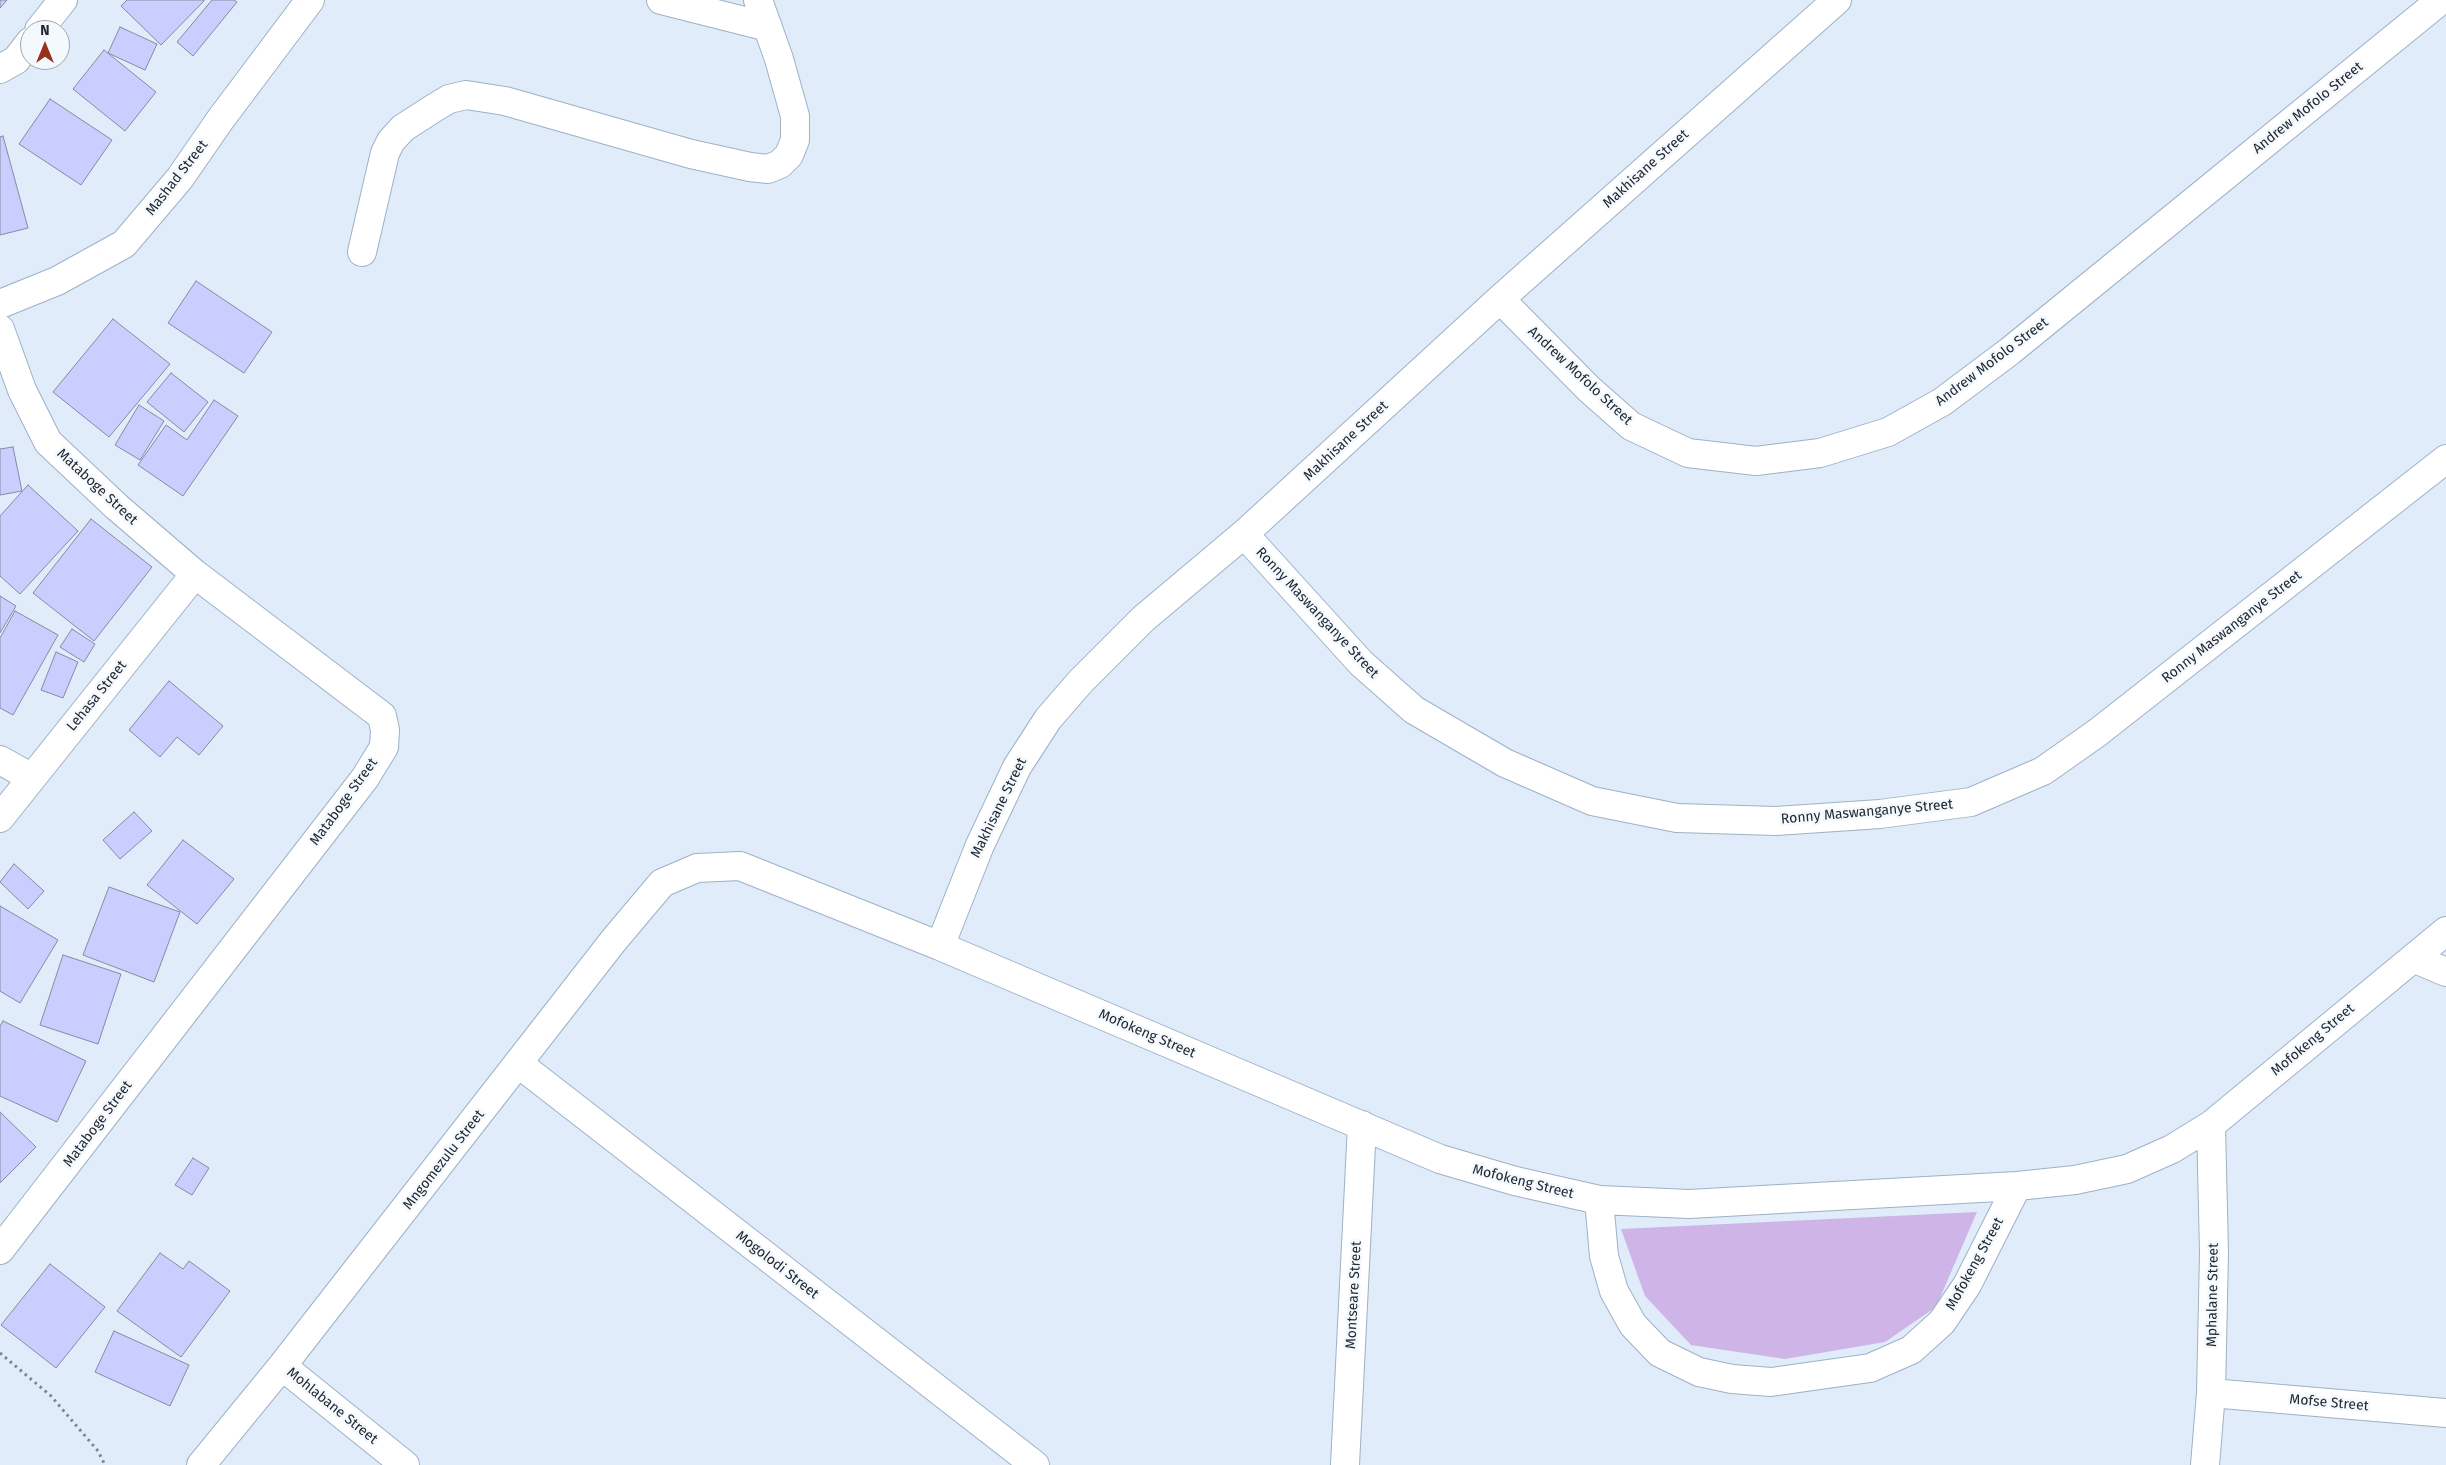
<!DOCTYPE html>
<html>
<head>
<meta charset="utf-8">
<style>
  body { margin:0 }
  #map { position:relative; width:2446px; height:1465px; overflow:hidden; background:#e0ecfa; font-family:"Fira Sans",sans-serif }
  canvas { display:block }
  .north { position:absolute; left:20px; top:20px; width:50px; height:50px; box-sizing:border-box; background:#f4f9fd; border:1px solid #a0a6ac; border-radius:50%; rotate:0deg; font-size:14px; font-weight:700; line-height:20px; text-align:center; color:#222932 }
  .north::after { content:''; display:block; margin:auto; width:18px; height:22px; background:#99301c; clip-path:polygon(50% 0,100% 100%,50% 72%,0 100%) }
</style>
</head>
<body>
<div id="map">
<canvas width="2446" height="1465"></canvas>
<div class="north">N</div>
</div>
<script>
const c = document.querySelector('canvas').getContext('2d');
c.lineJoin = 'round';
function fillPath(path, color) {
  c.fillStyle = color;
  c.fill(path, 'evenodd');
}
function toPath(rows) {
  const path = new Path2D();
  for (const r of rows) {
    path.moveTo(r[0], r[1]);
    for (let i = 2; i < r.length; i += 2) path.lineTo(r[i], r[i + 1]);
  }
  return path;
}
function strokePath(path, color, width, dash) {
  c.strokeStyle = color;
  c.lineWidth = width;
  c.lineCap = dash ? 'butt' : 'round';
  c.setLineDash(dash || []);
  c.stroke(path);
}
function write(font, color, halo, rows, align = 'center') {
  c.font = font + ' "Fira Sans",sans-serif';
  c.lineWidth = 5;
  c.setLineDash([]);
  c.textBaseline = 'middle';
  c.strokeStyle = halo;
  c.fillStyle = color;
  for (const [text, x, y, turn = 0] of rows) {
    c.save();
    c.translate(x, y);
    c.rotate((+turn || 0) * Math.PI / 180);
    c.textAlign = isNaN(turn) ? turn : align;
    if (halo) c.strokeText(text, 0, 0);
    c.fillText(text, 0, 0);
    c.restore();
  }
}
fillPath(toPath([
  [1977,1212,1936,1307,1885,1342,1785,1359,1691,1345,1645,1296,1621,1229]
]), '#cfb4e8');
const building = toPath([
  [0,0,7,0,0,8,0,0],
  [127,0,204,0,204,1,161,45,121,6,127,0],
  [212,0,234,0,237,2,193,56,177,42,212,0],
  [120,27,157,44,145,70,108,53,120,27],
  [104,50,156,92,125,131,73,89,104,50],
  [50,99,112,140,81,185,19,144,50,99],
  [3,136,28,228,0,235,0,137,3,136],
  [196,281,272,332,244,373,168,323,196,281],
  [113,319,170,364,109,437,53,392,113,319],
  [171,373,208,402,184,432,147,402,171,373],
  [214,400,238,416,183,496,138,465,166,425,187,440,214,400],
  [139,405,164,421,140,460,115,445,139,405],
  [13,447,22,491,0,495,0,449,13,447],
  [28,485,78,531,20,594,0,576,0,516,28,485],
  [91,519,152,567,94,641,33,593,91,519],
  [0,596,16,606,0,633,0,596],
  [15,611,58,635,13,715,0,708,0,638,15,611],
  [72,629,95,644,84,662,60,647,72,629],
  [56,652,78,662,63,698,41,690,56,652],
  [169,681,223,726,199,755,177,737,160,757,129,730,169,681],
  [134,812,152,831,120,859,103,840,134,812],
  [183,840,234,879,197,924,147,885,183,840],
  [14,864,44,891,28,909,0,882,14,864],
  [109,887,180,912,154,982,83,955,109,887],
  [0,906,58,940,20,1003,0,991,0,906],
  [63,955,121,974,98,1044,40,1025,63,955],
  [3,1021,86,1061,57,1122,0,1096,0,1026,3,1021],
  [0,1112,36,1147,0,1183,0,1112],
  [193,1158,209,1168,192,1195,175,1185,193,1158],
  [160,1253,183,1269,189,1261,230,1291,181,1357,117,1311,160,1253],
  [50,1264,105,1307,56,1368,1,1325,50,1264],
  [114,1331,189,1365,170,1406,95,1372,114,1331]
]);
fillPath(building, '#c9cefe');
strokePath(building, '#8689a2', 1);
const minor = toPath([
  [661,0,768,27],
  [39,30,63,0],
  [0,69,16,60,30,42],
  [362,252,385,153,391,141,403,128,434,108,449,99,466,95,505,101,691,154,750,167,768,169,780,164,789,155,795,140,795,116,779,59,758,0],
  [1500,299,1589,389,1631,426,1688,453,1756,461,1820,453,1888,432,1942,402,2010,351,2441,0],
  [0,304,57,281,124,244,180,178,220,120,310,0],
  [0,329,22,390,48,442,117,507,195,574,382,716,385,730,384,747,365,778,0,1250],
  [1244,534,1361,663,1414,710,1505,763,1592,801,1677,818,1776,821,1880,814,1971,802,2043,771,2097,733,2446,459],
  [0,760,32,778],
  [0,818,195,574],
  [940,946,980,845,1017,767,1048,719,1081,681,1143,619,1244,534,1500,299,1837,0],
  [2413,958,2446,972],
  [519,1064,1035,1465],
  [1599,1200,1604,1256,1614,1291,1633,1325,1660,1353,1699,1372,1732,1379,1771,1382,1870,1368,1911,1350,1942,1322,1967,1285,2017,1186],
  [282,1366,405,1465],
  [2211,1393,2446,1413],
  [201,1465,282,1366,614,940,662,883,697,868,740,866,940,946,1440,1159,1515,1181,1599,1200,1689,1204,2017,1186,2075,1180,2127,1169,2172,1149,2211,1125,2446,931],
  [1345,1465,1362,1125],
  [2205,1465,2211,1393,2214,1253,2211,1125]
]);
strokePath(minor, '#9db1c7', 30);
strokePath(toPath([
  [0,1353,51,1396,98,1451,105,1465]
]), '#7c8591', 3, [2.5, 4]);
strokePath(minor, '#fff', 28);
write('14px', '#222932', '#f4f9fd', [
  ["Andrew Mofolo Street",2308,108,-39],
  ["Makhisane Street",1646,169,-42],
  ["Mashad Street",177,178,-52],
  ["Andrew Mofolo Street",1992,362,-37],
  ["Andrew Mofolo Street",1580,376,43],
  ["Makhisane Street",1346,441,-43],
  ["Mataboge Street",97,487,43],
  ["Ronny Maswanganye Street",1317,613,47],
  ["Ronny Maswanganye Street",2232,627,-38],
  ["Lehasa Street",97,696,-51],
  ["Mataboge Street",344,802,-54],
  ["Makhisane Street",999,808,-64],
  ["Ronny Maswanganye Street",1867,812,-5],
  ["Mofokeng Street",1147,1034,23],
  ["Mofokeng Street",2313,1040,-40],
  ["Mataboge Street",98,1124,-53],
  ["Mngomezulu Street",444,1160,-52],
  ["Mofokeng Street",1523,1182,14],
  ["Mofokeng Street",1975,1264,-61],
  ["Mogolodi Street",777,1265,38],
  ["Montseare Street",1354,1295,-87],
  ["Mphalane Street",2213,1295,-89],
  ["Mofse Street",2329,1403,5],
  ["Mohlabane Street",332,1406,39]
]);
</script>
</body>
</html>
